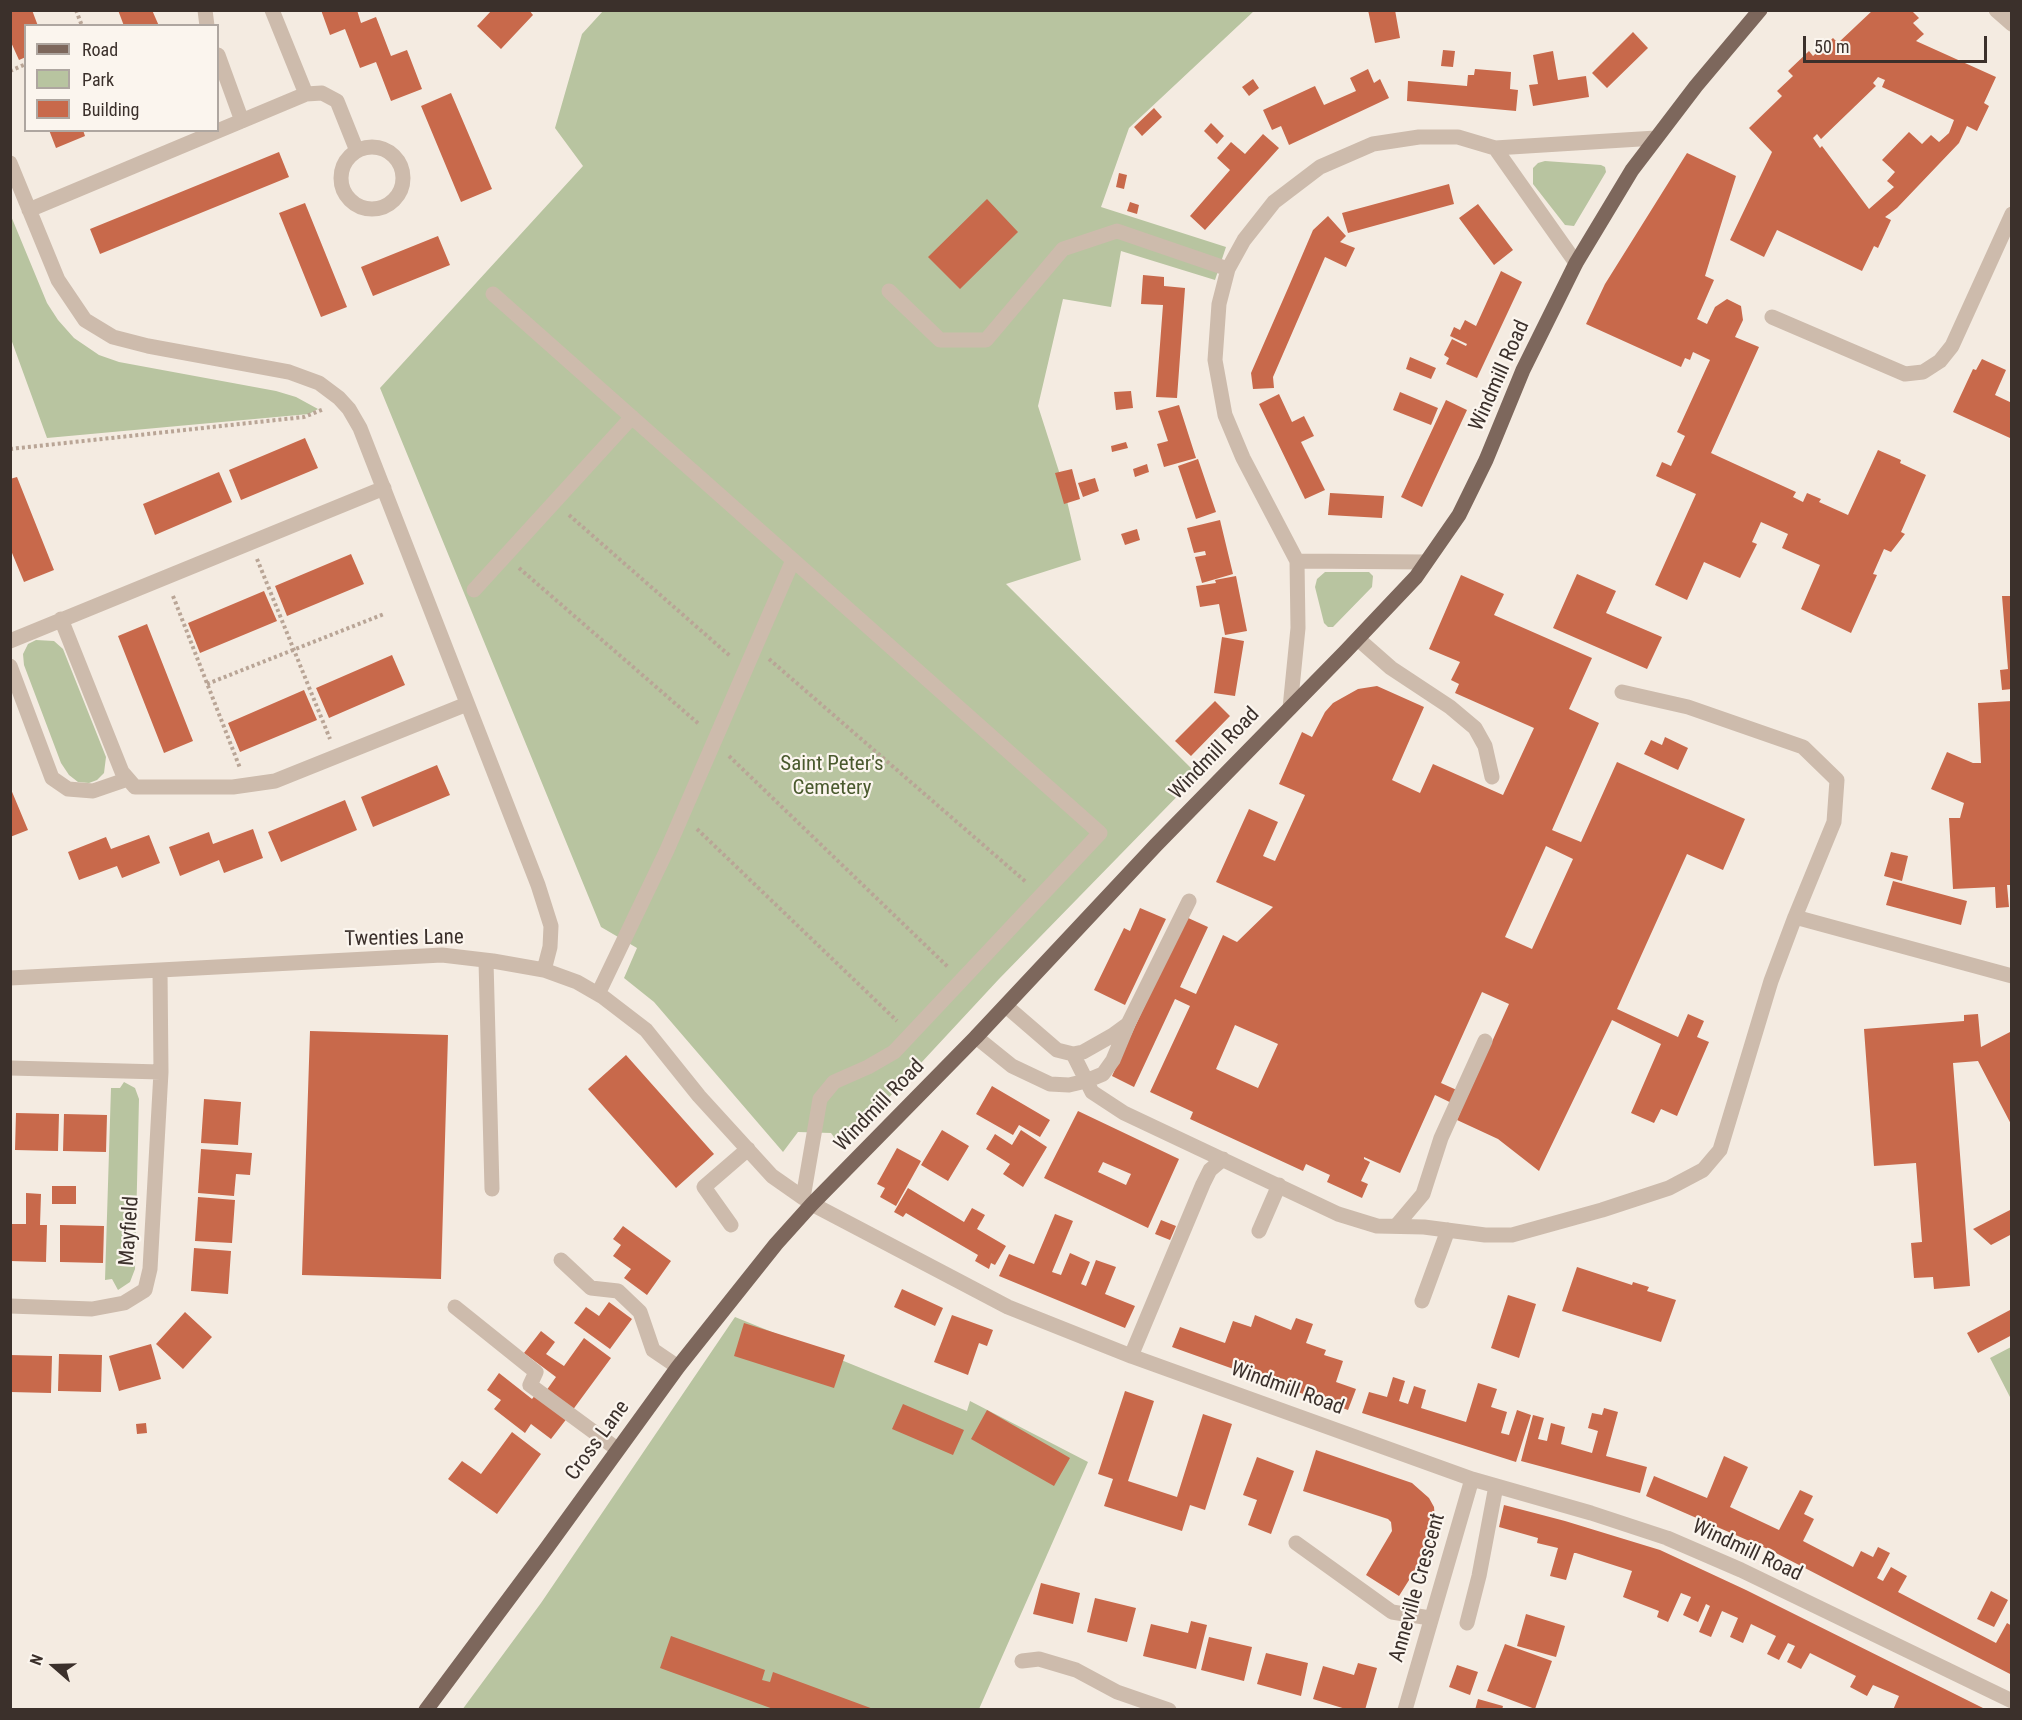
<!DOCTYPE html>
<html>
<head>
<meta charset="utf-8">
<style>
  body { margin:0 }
  #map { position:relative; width:2022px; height:1720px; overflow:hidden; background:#f4ebe1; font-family:"Roboto Condensed",sans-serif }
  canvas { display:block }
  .frame { position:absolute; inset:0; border:12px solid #3b302b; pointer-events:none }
  .legend { position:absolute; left:24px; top:24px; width:195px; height:108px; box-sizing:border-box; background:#fbf5ee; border:2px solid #aea6a0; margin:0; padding:8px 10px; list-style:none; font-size:18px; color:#3b302b }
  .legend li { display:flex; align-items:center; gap:12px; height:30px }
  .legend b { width:30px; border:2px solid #aea6a0 }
  .north { position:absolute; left:24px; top:1636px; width:60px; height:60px; -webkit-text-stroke:4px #fbf5ee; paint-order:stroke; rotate:290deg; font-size:16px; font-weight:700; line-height:24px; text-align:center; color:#3b302b }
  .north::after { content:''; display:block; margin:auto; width:21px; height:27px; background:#3b302b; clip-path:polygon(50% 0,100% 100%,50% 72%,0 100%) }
  .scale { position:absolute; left:1803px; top:36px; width:184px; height:27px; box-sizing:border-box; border:3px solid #3b302b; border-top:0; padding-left:8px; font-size:18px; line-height:21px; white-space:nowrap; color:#3b302b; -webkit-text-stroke:4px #fbf5ee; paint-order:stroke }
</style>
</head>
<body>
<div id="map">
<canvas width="2022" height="1720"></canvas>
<div class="frame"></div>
<ul class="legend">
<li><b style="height:8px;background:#7d675c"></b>Road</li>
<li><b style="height:16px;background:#b8c4a0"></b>Park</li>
<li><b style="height:16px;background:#c8694b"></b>Building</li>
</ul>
<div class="north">N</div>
<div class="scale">50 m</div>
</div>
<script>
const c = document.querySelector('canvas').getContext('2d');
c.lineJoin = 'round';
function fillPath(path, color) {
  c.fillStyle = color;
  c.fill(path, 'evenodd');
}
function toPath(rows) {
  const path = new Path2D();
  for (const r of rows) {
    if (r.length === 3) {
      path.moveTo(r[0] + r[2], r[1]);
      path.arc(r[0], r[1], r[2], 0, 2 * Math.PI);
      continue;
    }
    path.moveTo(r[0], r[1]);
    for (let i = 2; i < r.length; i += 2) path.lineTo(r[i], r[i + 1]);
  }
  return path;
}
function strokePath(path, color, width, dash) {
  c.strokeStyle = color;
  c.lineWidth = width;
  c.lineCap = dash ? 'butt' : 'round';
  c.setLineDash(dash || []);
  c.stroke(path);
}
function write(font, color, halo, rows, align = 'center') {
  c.font = font + ' "Roboto Condensed",sans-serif';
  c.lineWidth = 4.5;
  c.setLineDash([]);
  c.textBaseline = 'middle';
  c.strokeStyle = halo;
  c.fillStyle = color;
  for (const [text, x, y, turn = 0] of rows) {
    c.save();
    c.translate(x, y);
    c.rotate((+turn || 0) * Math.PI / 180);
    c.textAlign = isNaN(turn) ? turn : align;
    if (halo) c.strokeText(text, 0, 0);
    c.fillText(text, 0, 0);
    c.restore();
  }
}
fillPath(toPath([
  [603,11,1254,11,1129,128,1101,207,1226,247,1215,280,1121,251,1111,307,1063,299,1038,406,1063,484,1081,560,1006,584,1198,775,999,979,842,1148,831,1133,798,1132,783,1152,654,1002,624,978,637,948,601,927,380,388,583,166,555,128,582,34],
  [1545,161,1601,165,1605,167,1606,172,1574,226,1565,225,1533,184,1533,168,1538,163],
  [11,216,47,303,58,320,74,338,99,355,119,362,276,391,296,397,318,409,309,414,47,438,11,339],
  [1325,572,1369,572,1373,576,1372,587,1333,627,1328,627,1324,623,1315,587,1317,579],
  [36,640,54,641,63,649,106,757,104,773,97,780,89,783,78,782,69,775,61,763,24,665,23,654,28,644],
  [124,1082,135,1088,139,1099,135,1269,130,1282,118,1290,112,1279,105,1280,111,1088,120,1088],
  [735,1317,967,1411,970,1401,1088,1462,979,1709,462,1710,541,1603],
  [2011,1347,2011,1399,1990,1358]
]), '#b8c4a0');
fillPath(toPath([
  [10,10,32,10,38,26,26,26,26,57,19,60,10,40],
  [118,10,152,10,159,26,124,26],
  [321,10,357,10,361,23,376,17,391,56,407,50,422,89,391,101,376,62,360,68,345,29,330,35],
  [492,10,529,10,533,15,501,49,477,26],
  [1368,10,1395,10,1400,38,1375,43],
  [1873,10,1911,10,1919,18,1913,23,1924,34,1916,41,1996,77,1984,103,1989,106,1977,131,1967,126,1959,143,1897,208,1885,217,1891,220,1878,248,1874,246,1862,271,1777,230,1764,257,1730,240,1772,152,1749,128,1782,96,1777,91,1793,76,1788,71,1809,51,1813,56,1833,38,1838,43],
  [1878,77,1885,80,1882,87,1954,120,1949,133,1939,142,1931,135,1922,144,1909,132,1882,160,1895,172,1887,181,1894,187,1869,209,1822,146,1820,148,1813,138,1817,134,1821,139,1876,86,1873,83],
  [1633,32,1648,48,1607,88,1592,73],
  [1443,50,1455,51,1453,67,1441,66],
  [1553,51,1558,80,1586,76,1589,97,1533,106,1529,85,1538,84,1533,55],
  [1368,69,1374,83,1380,79,1389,98,1289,145,1281,126,1272,130,1263,110,1315,86,1324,105,1356,91,1350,78],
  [1475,69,1511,72,1510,89,1518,90,1516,111,1407,101,1408,81,1467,86,1468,75,1474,75],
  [1253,79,1259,88,1249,96,1242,87],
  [451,93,492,189,461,202,421,106],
  [1154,108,1162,117,1142,136,1134,127],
  [1211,123,1224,136,1217,144,1204,131],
  [49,130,83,130,85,136,56,148],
  [1263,134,1279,148,1205,230,1190,216,1230,170,1217,158,1231,142,1245,154],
  [279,152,289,177,100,254,90,229],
  [1687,153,1736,176,1705,276,1714,280,1697,319,1707,324,1715,307,1727,299,1741,306,1743,320,1735,337,1759,347,1711,453,1796,492,1793,497,1803,502,1807,493,1821,499,1819,502,1848,515,1878,450,1901,460,1900,463,1926,475,1901,532,1905,534,1891,552,1884,549,1873,574,1877,575,1851,633,1801,609,1820,565,1782,548,1788,534,1761,522,1752,542,1757,544,1740,578,1704,562,1687,600,1655,585,1696,494,1656,476,1662,462,1671,466,1685,436,1677,432,1710,360,1693,352,1690,360,1685,358,1681,367,1586,324,1605,284],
  [1119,173,1127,175,1124,189,1116,187],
  [1449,184,1454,204,1348,233,1342,213],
  [987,199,1018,232,960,289,928,257],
  [1130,202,1139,205,1137,214,1127,211],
  [305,203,347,307,321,317,279,213],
  [1478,204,1513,250,1494,265,1459,218],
  [1328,216,1346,236,1340,242,1355,248,1346,267,1325,257,1273,377,1274,388,1253,389,1251,373,1289,286,1313,230],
  [438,236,450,265,373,296,361,267],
  [1501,271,1522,282,1477,378,1446,364,1449,358,1444,355,1452,339,1466,346,1467,344,1450,336,1454,327,1460,330,1465,320,1476,326],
  [1143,275,1164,277,1164,286,1185,288,1177,398,1156,397,1163,305,1141,304],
  [1410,357,1436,368,1431,379,1406,369],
  [1982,359,2006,370,1995,395,2012,403,2012,433,2010,438,1953,412,1973,369,1976,370],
  [1131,391,1133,408,1116,410,1114,392],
  [1400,392,1438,408,1431,425,1393,410],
  [1279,394,1292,422,1304,416,1314,436,1301,442,1325,490,1305,499,1259,404],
  [1446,400,1467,410,1422,507,1401,497],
  [1179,405,1196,458,1164,467,1157,444,1168,441,1158,411],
  [305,438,318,468,241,500,229,470],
  [1126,442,1128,448,1112,452,1111,446],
  [1198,459,1216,512,1196,519,1178,466],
  [1147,464,1149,472,1135,477,1133,469],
  [1072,469,1080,499,1064,504,1055,473],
  [219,472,232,502,155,535,143,504],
  [17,477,54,570,24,582,10,548,10,479],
  [1095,478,1099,491,1083,497,1078,483],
  [1330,493,1384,496,1382,518,1328,515],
  [1220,520,1233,574,1202,583,1195,557,1206,555,1205,551,1194,553,1187,528],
  [1137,529,1140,540,1125,545,1121,534],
  [351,554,364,584,287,616,275,586],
  [1577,574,1616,591,1606,613,1662,637,1647,669,1553,628],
  [1461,575,1504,594,1494,615,1592,658,1569,709,1599,723,1552,830,1581,842,1617,762,1745,819,1723,870,1687,854,1617,1009,1678,1037,1688,1014,1704,1021,1697,1037,1709,1042,1677,1116,1661,1109,1654,1123,1631,1113,1661,1044,1612,1020,1539,1171,1498,1139,1457,1120,1462,1108,1435,1095,1400,1173,1364,1157,1364,1159,1370,1162,1361,1181,1368,1184,1362,1198,1327,1182,1330,1175,1306,1164,1303,1171,1190,1119,1193,1112,1150,1092,1190,1006,1175,999,1134,1087,1112,1076,1186,917,1208,927,1180,987,1196,994,1223,935,1237,942,1273,907,1216,882,1249,809,1278,822,1263,856,1275,861,1305,795,1279,784,1302,732,1312,737,1325,712,1333,703,1358,689,1377,686,1424,707,1392,780,1420,793,1433,764,1503,795,1534,728,1455,693,1459,684,1451,680,1460,662,1429,649],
  [1546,846,1573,859,1532,949,1505,937],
  [1482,992,1509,1004,1468,1095,1441,1083],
  [1235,1025,1278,1044,1258,1088,1216,1069],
  [1236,576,1247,631,1225,635,1219,604,1200,607,1196,586,1216,583,1215,580],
  [264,591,277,621,200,653,188,623],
  [2002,596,2012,596,2012,689,2002,690,2000,670,2008,669],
  [147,624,193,741,164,753,118,636],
  [1222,637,1244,641,1235,696,1214,693],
  [392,655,405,685,329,718,316,688],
  [304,690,317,720,240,752,228,723],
  [1215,701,1230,716,1191,756,1175,741],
  [2012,701,2012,885,2007,885,2009,907,1996,908,1995,887,1953,889,1949,818,1960,818,1964,803,1931,789,1947,752,1973,763,1981,763,1978,703],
  [1665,737,1688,748,1678,770,1644,754,1651,740,1662,745],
  [437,765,450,795,373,827,361,797],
  [10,787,28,830,10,837],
  [345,800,357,830,281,862,268,832],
  [253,829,263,858,224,873,219,860,180,876,169,847,209,832,213,844],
  [149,835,160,863,122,878,117,866,79,880,68,852,106,837,111,849],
  [1891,852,1908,856,1902,881,1884,876],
  [1893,881,1967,901,1961,925,1886,905],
  [1140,908,1166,919,1125,1005,1094,990,1124,928,1130,931],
  [1978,1014,1981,1047,2012,1031,2012,1126,1978,1061,1953,1063,1970,1286,1934,1289,1933,1277,1914,1278,1911,1243,1922,1242,1916,1163,1874,1166,1864,1029,1964,1021,1964,1015],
  [310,1031,448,1035,441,1279,302,1275],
  [626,1055,714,1154,676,1188,588,1089],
  [992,1086,1050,1120,1040,1137,1019,1125,1013,1135,976,1114],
  [204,1099,241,1102,238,1145,201,1143],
  [1078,1111,1179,1159,1148,1228,1044,1178],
  [1103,1162,1131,1174,1126,1185,1098,1172],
  [16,1113,59,1114,58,1151,15,1150],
  [64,1114,107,1115,106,1152,63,1151],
  [942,1130,969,1146,948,1181,921,1165],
  [1021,1130,1047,1147,1023,1187,1003,1174,1010,1164,986,1149,995,1134,1012,1145],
  [897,1148,921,1161,896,1206,880,1197,885,1188,877,1184],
  [201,1149,252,1153,250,1175,236,1174,234,1196,198,1193],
  [52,1186,76,1186,76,1204,52,1204],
  [908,1188,964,1222,972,1208,985,1215,977,1229,1006,1246,995,1265,991,1263,989,1269,975,1261,978,1255,906,1213,903,1217,894,1212],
  [26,1193,41,1194,40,1225,47,1225,46,1262,10,1261,10,1224,26,1224],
  [198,1197,235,1200,232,1243,195,1241],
  [2012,1209,2012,1234,1991,1245,1973,1229],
  [1055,1214,1073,1221,1052,1272,1061,1275,1070,1253,1090,1262,1081,1284,1086,1286,1096,1260,1116,1267,1105,1294,1135,1306,1125,1328,999,1276,1009,1254,1034,1264],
  [1161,1220,1176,1226,1170,1240,1155,1234],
  [60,1225,104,1226,103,1263,60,1262],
  [623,1226,671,1261,647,1295,624,1278,631,1269,613,1256,621,1245,613,1239],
  [194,1248,231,1251,228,1294,191,1291],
  [1577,1267,1632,1285,1633,1282,1649,1287,1647,1291,1676,1300,1661,1342,1562,1311],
  [902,1289,943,1308,935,1326,894,1307],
  [1508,1295,1536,1304,1519,1358,1491,1348],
  [609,1302,632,1319,610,1349,574,1323,586,1307,599,1316],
  [2010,1310,2012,1335,1978,1353,1967,1333],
  [185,1312,212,1337,183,1369,156,1344],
  [952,1315,993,1330,987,1346,979,1343,968,1375,934,1362],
  [1255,1315,1291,1330,1296,1318,1313,1324,1306,1343,1326,1350,1324,1355,1343,1361,1336,1382,1356,1389,1348,1410,1172,1347,1180,1327,1225,1343,1233,1321,1251,1327],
  [744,1323,845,1355,834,1388,734,1356],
  [541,1331,555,1342,546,1354,564,1366,584,1338,611,1358,572,1411,546,1391,556,1377,524,1353],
  [151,1344,161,1379,119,1391,109,1356],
  [59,1354,102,1355,101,1392,58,1391],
  [10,1355,52,1356,51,1393,10,1392],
  [499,1373,532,1399,537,1393,568,1417,551,1439,531,1424,525,1433,494,1409,501,1400,487,1390],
  [1393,1377,1405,1381,1399,1401,1408,1404,1414,1386,1426,1390,1421,1408,1466,1422,1478,1383,1497,1389,1491,1407,1507,1412,1501,1433,1509,1435,1517,1410,1531,1415,1516,1462,1362,1413,1369,1392,1387,1397],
  [1125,1391,1154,1401,1128,1481,1177,1497,1203,1414,1232,1424,1205,1510,1190,1505,1182,1531,1104,1506,1113,1479,1098,1474],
  [903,1404,964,1430,953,1455,892,1429],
  [1604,1408,1618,1412,1606,1456,1647,1467,1640,1493,1521,1461,1533,1415,1544,1418,1538,1439,1547,1441,1551,1423,1565,1427,1561,1444,1592,1453,1598,1431,1588,1428,1592,1413,1602,1415],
  [987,1410,1070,1458,1054,1486,971,1439],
  [146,1423,147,1433,137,1434,136,1424],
  [512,1432,541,1454,497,1514,448,1479,462,1461,481,1474],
  [1316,1450,1412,1483,1429,1498,1434,1507,1436,1533,1431,1545,1399,1596,1366,1575,1392,1531,1391,1522,1388,1519,1303,1491],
  [1724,1456,1748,1467,1730,1507,1779,1530,1800,1490,1813,1496,1804,1514,1814,1519,1803,1541,1853,1567,1861,1551,1873,1557,1878,1547,1890,1553,1877,1578,1883,1581,1891,1567,1907,1576,1898,1592,1996,1643,2007,1623,2012,1626,2012,1675,1770,1550,1646,1496,1654,1476,1707,1498],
  [1257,1457,1294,1471,1271,1534,1248,1525,1257,1500,1243,1495],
  [1504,1505,1565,1521,1660,1550,1746,1590,1987,1710,1893,1710,1899,1696,1873,1685,1867,1696,1850,1687,1856,1676,1810,1653,1801,1669,1787,1662,1795,1646,1788,1643,1779,1660,1767,1654,1776,1636,1751,1624,1743,1643,1730,1637,1738,1618,1722,1611,1711,1637,1699,1632,1710,1606,1706,1604,1698,1622,1683,1615,1691,1597,1681,1593,1668,1622,1657,1617,1659,1611,1623,1597,1632,1571,1576,1553,1574,1553,1566,1580,1550,1576,1558,1548,1537,1543,1538,1538,1499,1527],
  [1041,1583,1080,1593,1073,1624,1033,1614],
  [1991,1591,2008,1600,1994,1627,1977,1619],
  [1095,1598,1136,1608,1127,1642,1087,1632],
  [1526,1614,1565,1626,1556,1657,1517,1646],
  [1191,1621,1207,1625,1196,1669,1143,1656,1151,1624,1188,1633],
  [671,1636,765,1670,762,1680,770,1682,773,1672,876,1710,776,1710,660,1668],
  [1209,1637,1252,1647,1244,1681,1201,1670],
  [1505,1644,1552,1661,1535,1709,1487,1691],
  [1266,1653,1308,1663,1301,1696,1257,1684],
  [1358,1663,1377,1668,1365,1710,1349,1710,1313,1699,1323,1666,1354,1675],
  [1457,1665,1478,1672,1470,1695,1449,1687],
  [1478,1699,1503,1706,1502,1710,1475,1710]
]), '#c8694b');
strokePath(toPath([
  [76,10,82,26],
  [10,71,26,64],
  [10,449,304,417,324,409],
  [569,515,730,656],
  [257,559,330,739],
  [519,568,700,725],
  [173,596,240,768],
  [769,659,1026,882],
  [207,684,384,614],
  [729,756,948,967],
  [697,829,897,1021]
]), '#b9a596', 4, [3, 3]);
strokePath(toPath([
  [205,10,207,26],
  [272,10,306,94],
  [1996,10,2012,24],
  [218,55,242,121],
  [372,178,31],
  [1495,148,1576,263],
  [10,163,58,280,85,320,113,337,148,346,289,372,319,383,339,398,349,409,360,428,538,885,551,926,550,947,544,970],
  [29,210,306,94,322,93,337,101,357,151],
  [889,291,940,340,986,340,1063,249,1117,231,1228,269],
  [493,294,793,560],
  [1772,317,1905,374,1923,372,1940,361,1952,346,2012,214],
  [1426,562,1297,561,1243,458,1225,415,1215,360,1219,304,1228,269,1244,240,1274,202,1320,167,1373,144,1419,137,1458,137,1495,148,1656,138],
  [474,590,632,417],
  [61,619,122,772,135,787,233,787,275,781,467,704],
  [1358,639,1391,668,1450,707,1475,728,1485,746,1492,777],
  [10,641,384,488],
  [10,666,52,778,68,789,93,791,128,779],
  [1622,692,1688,707,1803,747,1837,780,1834,822,1795,917],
  [1290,708,1298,628,1297,561],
  [486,961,492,1189],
  [10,978,442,955,493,961,544,970,577,982,603,997,646,1030,699,1096,772,1176,812,1204,1008,1307,1131,1356,1472,1479,1591,1513,1667,1538,1741,1570,2012,1701],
  [598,994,667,850,793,560,1100,833,894,1052,868,1067,834,1082,820,1099,803,1198],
  [1006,1006,1057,1050,1073,1054,1083,1052,1113,1035,1128,1024],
  [976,1037,1012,1066,1050,1084,1069,1085,1086,1081,1103,1074,1113,1060,1128,1024,1189,901],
  [1073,1054,1092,1092,1124,1113,1338,1214,1377,1226,1424,1227,1485,1235,1512,1235,1602,1210,1669,1188,1703,1170,1720,1150,1771,981,1795,917,2012,976],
  [10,1068,161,1072],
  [731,1225,704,1187,748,1149],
  [1396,1226,1423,1194,1441,1138,1485,1041],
  [1259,1231,1279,1185],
  [561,1260,591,1288,618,1291,640,1312,653,1350,678,1367],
  [1422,1301,1448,1230],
  [10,1306,92,1309,124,1303,145,1290,150,1269,161,1072,160,970],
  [455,1307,536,1372,530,1385,617,1449],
  [1131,1356,1203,1184,1210,1170,1223,1159],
  [1296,1543,1392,1612,1430,1618],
  [1467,1623,1479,1576,1496,1486],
  [1022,1661,1039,1659,1076,1670,1117,1692,1169,1710],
  [1405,1710,1472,1479]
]), '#cdbbac', 15);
strokePath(toPath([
  [426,1710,546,1549,678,1367,776,1244,812,1204,976,1037,1156,845,1345,652,1416,577,1459,515,1486,460,1523,370,1576,263,1632,170,1696,86,1760,10]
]), '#7d675c', 15);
write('21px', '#3b302b', '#fbf5ee', [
  ["Windmill Road",1500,376,-66],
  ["Windmill Road",1215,754,-46],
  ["Twenties Lane",404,939,-1],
  ["Windmill Road",880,1106,-46],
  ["Mayfield",130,1231,-86],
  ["Windmill Road",1287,1389,20],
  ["Cross Lane",598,1441,-54],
  ["Windmill Road",1747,1551,25],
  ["Anneville Crescent",1418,1588,-74]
]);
write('21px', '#4a5a2e', '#fbf5ee', [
  ["Saint Peter's",832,765],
  ["Cemetery",832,789]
]);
</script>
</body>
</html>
